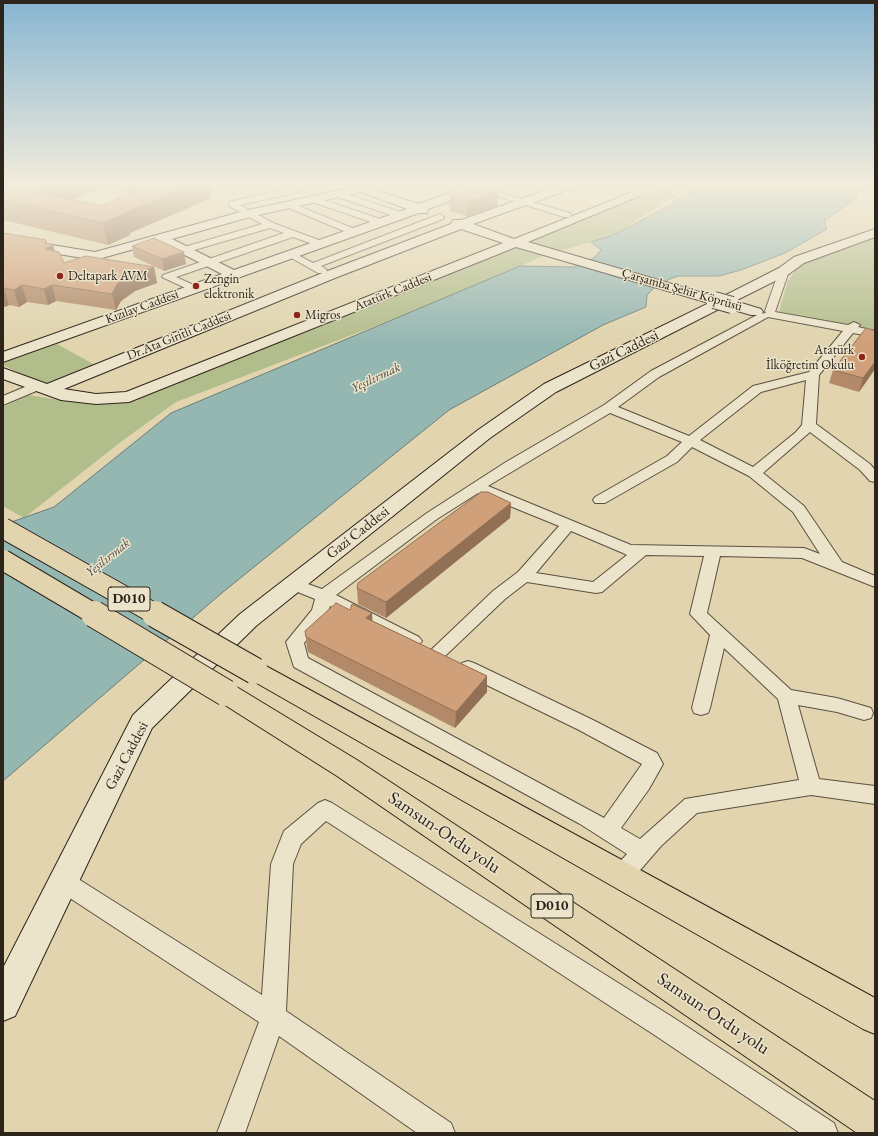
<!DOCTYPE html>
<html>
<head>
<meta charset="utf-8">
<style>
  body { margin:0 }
  #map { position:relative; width:878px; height:1136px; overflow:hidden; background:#e1d4af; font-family:"EB Garamond",serif }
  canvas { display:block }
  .frame { position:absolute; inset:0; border:4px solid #2d241b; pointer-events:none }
</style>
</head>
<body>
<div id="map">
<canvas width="878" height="1136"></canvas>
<div class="frame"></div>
</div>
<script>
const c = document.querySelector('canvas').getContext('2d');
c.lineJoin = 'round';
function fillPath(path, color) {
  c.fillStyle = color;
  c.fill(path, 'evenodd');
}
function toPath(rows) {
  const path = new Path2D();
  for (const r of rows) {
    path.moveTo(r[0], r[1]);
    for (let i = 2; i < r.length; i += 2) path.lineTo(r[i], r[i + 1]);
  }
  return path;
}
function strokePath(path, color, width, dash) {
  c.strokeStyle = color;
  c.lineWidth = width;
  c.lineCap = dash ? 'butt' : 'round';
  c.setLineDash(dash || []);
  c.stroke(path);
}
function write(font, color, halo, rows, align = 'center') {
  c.font = font + ' "EB Garamond",serif';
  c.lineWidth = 3;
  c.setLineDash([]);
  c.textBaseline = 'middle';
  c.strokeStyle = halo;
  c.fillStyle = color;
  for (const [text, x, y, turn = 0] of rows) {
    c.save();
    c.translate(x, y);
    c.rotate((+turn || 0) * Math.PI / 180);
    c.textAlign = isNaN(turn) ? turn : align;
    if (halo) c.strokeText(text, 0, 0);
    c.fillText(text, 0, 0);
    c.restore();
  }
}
fillPath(toPath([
  [656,190,678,195,611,236,540,257,467,291,176,402,122,441,24,518,3,506,3,407,5,406,29,395,65,401,105,403,336,315],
  [875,237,875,331,779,312,788,280,800,265,812,258],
  [57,344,97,366,47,384,40,383,3,365,3,363]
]), '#b2bd8c');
const water = toPath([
  [705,183,863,183,855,199,824,221,827,229,785,253,741,270,719,276,678,276,670,279,654,288,647,295,646,307,603,325,449,410,223,592,3,781,3,525,54,507,171,413,520,266,574,267,585,263,595,257,601,250,591,242,611,236,665,208,705,183]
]);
fillPath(water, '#95b7b2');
strokePath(water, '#6b7c76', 1);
const street = toPath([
  [311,183,323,183,295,193,240,205,273,223,324,242,324,246,318,246,293,237,176,277,198,287,199,289,194,292,162,277,163,275,284,233,270,228,184,253,179,250,181,248,262,224,229,206,229,202,311,183],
  [455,183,467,183,570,213,571,215,570,217,564,217,455,183],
  [338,191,403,213,404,215,400,218,397,217,335,196,334,194,338,191],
  [315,197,383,220,384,222,383,224,377,224,312,202,312,198,315,197],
  [289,202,357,230,359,232,354,235,351,234,286,207,286,203,289,202],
  [440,214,444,217,443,219,321,266,326,269,327,271,326,273,318,273,286,255,288,253,294,253,313,263,440,214],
  [784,268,789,271,775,312,848,325,854,322,860,325,858,327,875,331,875,337,853,333,819,375,816,424,870,464,875,470,875,482,870,481,860,470,810,432,763,473,804,506,842,562,875,576,875,587,802,558,720,556,707,613,791,690,837,698,871,708,873,713,871,718,864,720,837,712,798,705,819,779,875,786,875,804,811,795,697,813,661,846,629,883,621,886,613,883,610,876,613,869,627,854,580,824,294,667,286,642,312,610,315,599,288,588,286,584,288,580,294,579,322,589,427,513,506,462,604,405,651,371,759,314,766,313,765,311,779,271,784,268],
  [768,317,843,331,809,372,753,386,689,436,618,407,659,377,768,317],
  [806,380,802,425,796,432,753,467,700,440,761,392,806,380],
  [610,413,682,442,667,456,595,497,593,500,595,503,605,503,677,462,692,447,749,476,793,512,820,554,804,548,631,545,488,486,610,413],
  [478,493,559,526,518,572,493,591,432,649,429,653,432,657,438,659,444,657,505,599,527,582,596,593,602,592,646,555,704,556,690,614,710,635,692,708,694,713,701,715,708,713,710,708,724,648,778,699,799,780,685,799,640,839,621,828,649,789,663,764,657,753,593,720,474,663,468,661,462,663,459,668,462,673,579,730,642,764,604,818,308,658,304,643,326,616,330,606,407,645,413,647,419,645,422,641,419,637,336,595,437,519,478,493],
  [571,531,623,553,627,555,593,582,536,573,571,531],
  [37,382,41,383,43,386,41,389,3,405,3,396,37,382],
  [325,800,332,803,674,1018,834,1123,838,1133,800,1133,656,1036,326,821,301,844,293,864,286,1011,451,1123,455,1133,417,1133,279,1036,245,1133,217,1133,259,1022,56,889,53,882,56,875,64,872,72,875,262,995,271,864,284,831,318,803,325,800]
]);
const secondary = toPath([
  [339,183,356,183,368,186,369,188,419,204,476,183,490,183,480,190,428,209,427,213,419,213,3,362,3,352,222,274,159,242,95,260,3,245,3,237,95,252,244,211,349,188,339,183],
  [361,192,407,209,234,270,172,239,250,217,361,192],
  [567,183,584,183,582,185,473,224,514,239,618,198,631,192,636,185,644,185,646,187,639,196,528,242,720,298,779,268,794,257,875,229,875,237,804,263,789,274,735,301,761,309,763,312,761,315,751,315,727,308,725,306,556,392,490,438,256,626,152,728,15,1016,3,1021,3,968,133,715,240,614,478,430,544,384,709,303,516,247,129,402,96,404,61,400,3,379,3,368,47,384,325,272,451,224,453,220,461,220,567,183],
  [461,229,503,243,126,392,96,394,64,389,335,278,461,229],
  [611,183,633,183,634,184,628,187,613,185,611,183],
  [649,183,661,183,673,189,667,192,663,191,650,186,649,183]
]);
const highway = toPath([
  [255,662,264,665,875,998,875,1034,863,1029,246,677,243,671,246,665,255,662],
  [226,684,235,686,357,760,875,1101,875,1133,857,1133,337,776,217,700,213,693,217,686,226,684]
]);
strokePath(street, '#5a5040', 2);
strokePath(secondary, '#2d241b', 2);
strokePath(highway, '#2d241b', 2);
fillPath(street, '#ece3cb');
fillPath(secondary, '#ece3cb');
fillPath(highway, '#e1d4af');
const secondaryBridge = toPath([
  [714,300,732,305]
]);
const highwayBridgeFar1 = toPath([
  [3,528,157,615],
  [3,560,96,615]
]);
const highwayBridge = toPath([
  [94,614,226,693],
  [155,614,255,671]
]);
strokePath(secondaryBridge, '#2d241b', 18, []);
strokePath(highwayBridgeFar1, '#2d241b', 22, []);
strokePath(highwayBridge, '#2d241b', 28, []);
strokePath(secondaryBridge, '#ece3cb', 16);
strokePath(highwayBridgeFar1, '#e1d4af', 20);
strokePath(highwayBridge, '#e1d4af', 26);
fillPath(toPath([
  [18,183,209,183,211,198,130,233,130,235,108,245,3,220,3,188],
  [104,187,131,193,100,206,72,199],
  [498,191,498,206,467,216,450,211,450,196],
  [3,233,53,245,54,251,64,263,154,267,157,283,135,291,121,301,116,310,56,301,48,305,27,302,19,307,9,305,5,307,3,307],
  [132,246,186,264,164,271,134,257],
  [875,331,875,369,859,392,829,383,833,370],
  [511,503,510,518,386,618,358,604,357,588],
  [350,610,487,676,487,692,455,728,308,652,307,647,305,631]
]), '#b28a69');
fillPath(toPath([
  [57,183,103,183,104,187,45,210,35,191],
  [195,183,209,183,211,198,130,233,130,235,108,245,103,223,124,213],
  [498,191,498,206,467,216,467,202],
  [46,240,48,247,53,245,57,260,45,249,45,243],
  [184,252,186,264,164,271,162,259],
  [154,267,157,283,135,291,121,301,116,310,112,294,117,284,131,275],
  [22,285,27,302,19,307,14,290],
  [52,285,56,301,48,305,44,289],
  [4,288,9,305,5,307,3,301,3,289],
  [875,362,875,369,859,392,863,378],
  [511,503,510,518,386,618,386,602],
  [372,613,373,629,366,618],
  [487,676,487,692,455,728,456,712]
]), '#917055');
const building = toPath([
  [18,183,57,183,35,191,100,206,156,183,195,183,124,213,126,213,103,223,3,200,3,188,18,183],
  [480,186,498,191,467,202,450,196,480,186],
  [3,233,46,240,45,243,53,245,45,249,59,252,64,263,86,256,154,267,131,275,117,284,112,294,52,285,44,289,22,285,14,290,4,288,3,289,3,233],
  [154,238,184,252,162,259,132,246,154,238],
  [866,328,875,331,875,362,863,378,833,370,866,328],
  [481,492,488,492,511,503,386,602,357,588,358,583,481,492],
  [336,603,350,610,352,604,372,613,366,618,487,676,456,712,306,637,305,631,336,603]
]);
fillPath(building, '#cfa07a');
strokePath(building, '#917055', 1);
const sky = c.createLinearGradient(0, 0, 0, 342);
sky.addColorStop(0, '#87b5d2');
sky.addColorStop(0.54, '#f2ecdb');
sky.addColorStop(1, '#f2ecdb00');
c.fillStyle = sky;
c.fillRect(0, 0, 878, 342);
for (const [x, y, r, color] of [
  [60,276,4,"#8f2418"],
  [196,286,4,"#8f2418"],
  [297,315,4,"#8f2418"],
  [862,357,4,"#8f2418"]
]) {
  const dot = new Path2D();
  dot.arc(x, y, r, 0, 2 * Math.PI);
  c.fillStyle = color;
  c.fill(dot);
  strokePath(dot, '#ece3cb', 1.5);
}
write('13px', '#2d241b', '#ece3cb', [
  ["Deltapark AVM",68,276],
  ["Zengin",204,279],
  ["elektronik",204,294],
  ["Migros",305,315],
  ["Atatürk",854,350,"right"],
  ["İlköğretim Okulu",854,365,"right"]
], 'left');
write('13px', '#2d241b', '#ece3cb', [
  ["Çarşamba Şehir Köprüsü",682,290,16],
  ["Atatürk Caddesi",393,292,-22],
  ["Kızılay Caddesi",142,307,-20],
  ["Dr.Ata Giritli Caddesi",179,336,-22]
]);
write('italic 13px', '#474941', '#ece3cb', [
  ["Yeşilırmak",376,378,-26],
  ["Yeşilırmak",108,558,-39]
]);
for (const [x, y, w] of [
  [129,599,42],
  [552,906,42]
]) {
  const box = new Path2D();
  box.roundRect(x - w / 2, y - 12, w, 24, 3);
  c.fillStyle = '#ece3cb';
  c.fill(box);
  strokePath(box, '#2d241b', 1);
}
write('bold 14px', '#2d241b', null, [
  ["D010",129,599],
  ["D010",552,906]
]);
write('15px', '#2d241b', '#ece3cb', [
  ["Gazi Caddesi",624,351,-26],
  ["Gazi Caddesi",358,533,-38],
  ["Gazi Caddesi",127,756,-62]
]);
write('18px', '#2d241b', '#ece3cb', [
  ["Samsun-Ordu yolu",444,833,34],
  ["Samsun-Ordu yolu",713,1014,34]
]);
</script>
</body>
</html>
